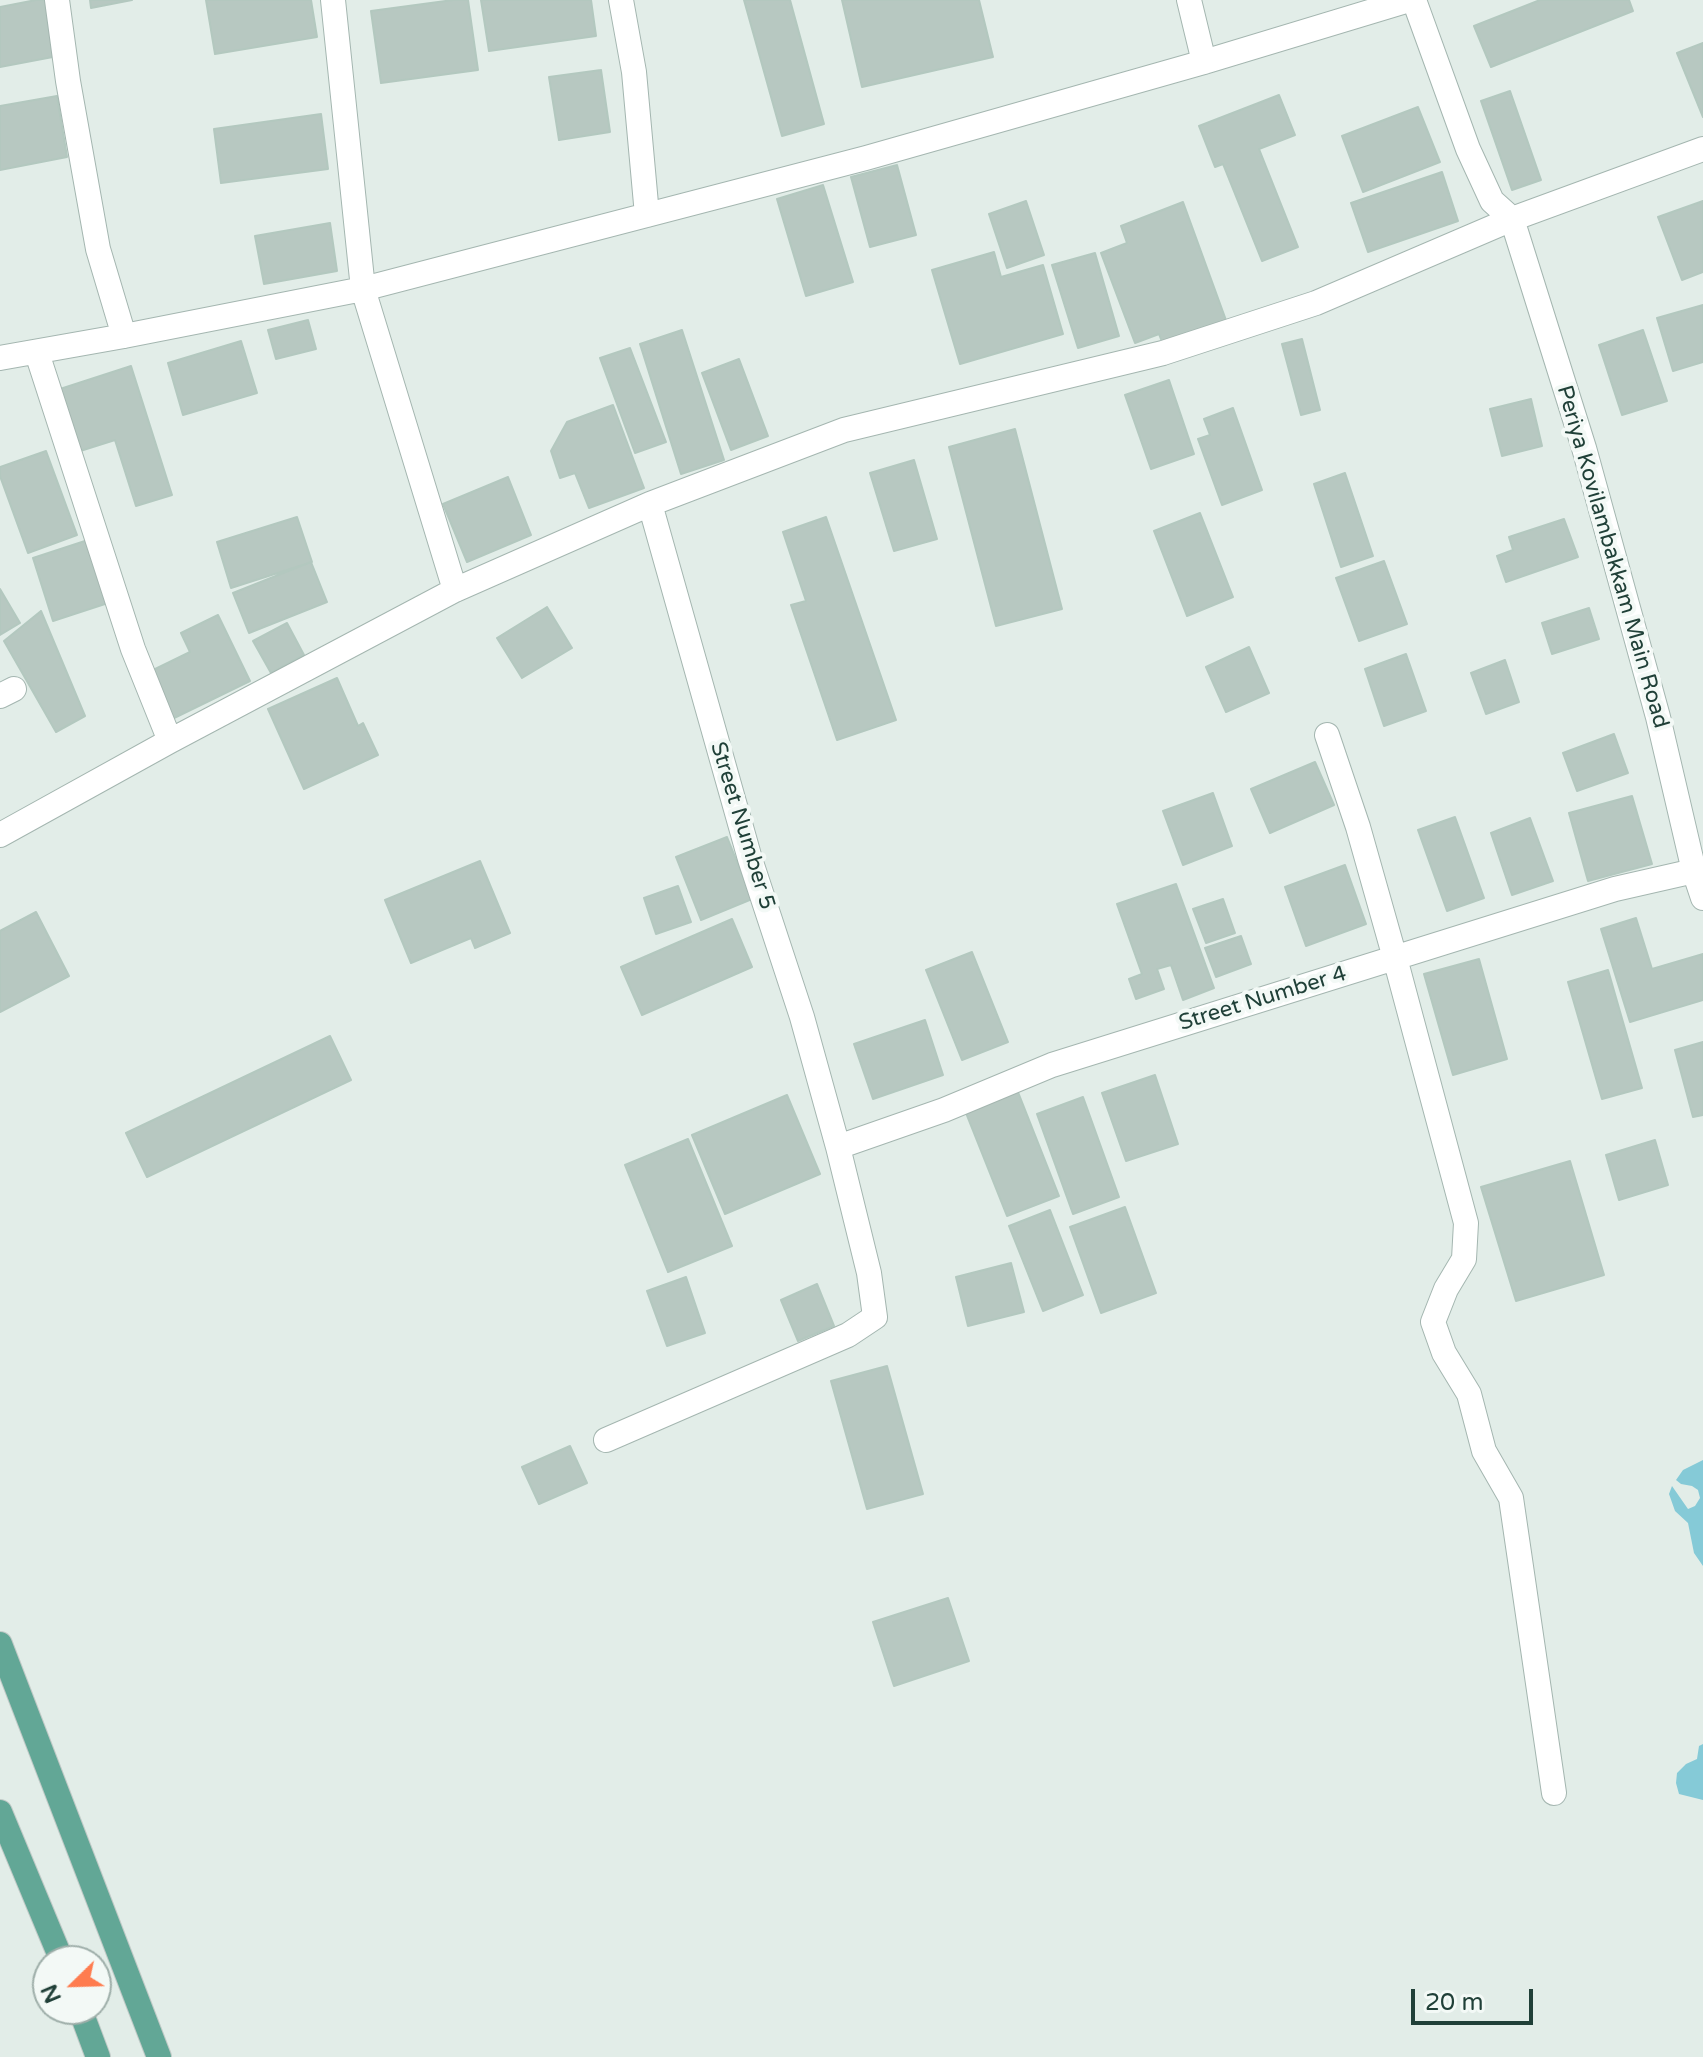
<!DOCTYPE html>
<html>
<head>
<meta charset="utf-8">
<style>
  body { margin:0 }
  #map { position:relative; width:1703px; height:2057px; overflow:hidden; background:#e2ede8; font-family:"Varela Round",sans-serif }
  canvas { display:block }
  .north { position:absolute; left:32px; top:1945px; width:80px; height:80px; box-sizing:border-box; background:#f3f9f6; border:2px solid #9fafaa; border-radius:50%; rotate:247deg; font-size:22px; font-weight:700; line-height:32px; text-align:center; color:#204038 }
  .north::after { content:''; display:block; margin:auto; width:28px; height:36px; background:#fe7c4f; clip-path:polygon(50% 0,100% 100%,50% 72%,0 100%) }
  .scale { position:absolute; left:1411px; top:1989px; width:122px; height:36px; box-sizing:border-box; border:4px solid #204038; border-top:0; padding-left:10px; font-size:24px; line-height:28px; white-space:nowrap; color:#204038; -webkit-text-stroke:6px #f3f9f6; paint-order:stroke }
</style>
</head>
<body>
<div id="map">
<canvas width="1703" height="2057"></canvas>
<div class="north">N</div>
<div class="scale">20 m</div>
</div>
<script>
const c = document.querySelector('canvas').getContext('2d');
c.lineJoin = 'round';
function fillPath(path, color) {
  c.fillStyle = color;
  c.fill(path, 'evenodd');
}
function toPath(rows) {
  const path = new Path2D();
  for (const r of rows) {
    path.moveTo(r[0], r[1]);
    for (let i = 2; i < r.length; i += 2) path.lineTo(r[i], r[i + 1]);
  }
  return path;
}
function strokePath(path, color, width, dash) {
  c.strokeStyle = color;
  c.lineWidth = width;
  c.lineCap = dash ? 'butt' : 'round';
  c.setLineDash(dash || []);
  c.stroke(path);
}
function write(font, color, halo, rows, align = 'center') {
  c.font = font + ' "Varela Round",sans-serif';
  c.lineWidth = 8;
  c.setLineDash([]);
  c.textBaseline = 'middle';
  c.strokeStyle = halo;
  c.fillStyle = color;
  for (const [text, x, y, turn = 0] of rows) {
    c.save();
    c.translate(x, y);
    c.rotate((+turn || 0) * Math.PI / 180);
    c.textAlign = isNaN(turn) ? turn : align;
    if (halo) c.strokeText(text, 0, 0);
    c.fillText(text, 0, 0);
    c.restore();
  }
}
fillPath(toPath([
  [1703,1460,1703,1566,1694,1553,1688,1523,1675,1511,1669,1494,1672,1486,1688,1509,1695,1506,1700,1498,1698,1490,1692,1486,1681,1484,1676,1480,1683,1470],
  [1703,1744,1703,1800,1679,1794,1676,1783,1677,1773,1686,1764,1697,1759,1699,1746]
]), '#85cad7');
const building = toPath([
  [36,0,47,0,58,56,0,67,0,7,36,0],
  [90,0,132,0,91,8,90,0],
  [206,0,311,0,317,37,215,54,206,0],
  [453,0,468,0,478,70,381,83,371,11,453,0],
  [481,0,591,0,596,36,489,51,481,0],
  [744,0,790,0,824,124,782,136,744,0],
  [842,0,979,0,993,57,862,87,842,0],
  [1540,0,1629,0,1633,11,1491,67,1474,26,1540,0],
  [1703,43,1703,117,1677,53,1703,43],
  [601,70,610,132,559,140,549,77,601,70],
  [1510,91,1541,180,1512,190,1481,101,1510,91],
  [1279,95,1295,135,1259,149,1298,247,1262,261,1223,164,1215,167,1199,126,1279,95],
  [57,96,67,157,0,170,0,106,57,96],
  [1418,107,1440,162,1363,192,1342,136,1418,107],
  [321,114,328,169,221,183,214,129,321,114],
  [897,165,916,235,870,247,851,177,897,165],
  [1442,172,1458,221,1368,252,1351,203,1442,172],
  [823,185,853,282,806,296,777,199,823,185],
  [1026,201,1044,255,1007,268,989,214,1026,201],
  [1703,201,1703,272,1682,280,1658,217,1703,201],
  [1183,202,1227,323,1164,347,1159,334,1135,343,1101,253,1127,243,1121,226,1183,202],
  [330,223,337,271,264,284,255,236,330,223],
  [994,252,1001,277,1043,265,1063,334,960,364,932,270,994,252],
  [1095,253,1119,336,1078,348,1052,265,1095,253],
  [1703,305,1703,362,1673,371,1657,318,1703,305],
  [308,320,316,349,276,359,268,330,308,320],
  [682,330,724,460,681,474,640,344,682,330],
  [1643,330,1667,401,1622,415,1599,345,1643,330],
  [1302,339,1320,410,1301,415,1282,344,1302,339],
  [241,341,257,393,183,415,168,363,241,341],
  [630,348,666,442,635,453,600,358,630,348],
  [739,359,768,436,731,450,702,373,739,359],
  [131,366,172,495,136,506,115,440,77,452,57,390,131,366],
  [1169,380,1194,454,1151,469,1125,395,1169,380],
  [1531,399,1542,446,1502,456,1490,409,1531,399],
  [613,405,644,488,589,508,575,473,560,478,551,451,567,422,613,405],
  [1233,408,1262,490,1222,505,1198,439,1210,435,1204,419,1233,408],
  [1015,429,1062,609,996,626,949,447,1015,429],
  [46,451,77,535,28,553,0,476,0,467,46,451],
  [914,460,937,539,894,551,870,473,914,460],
  [1345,473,1373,556,1341,567,1314,484,1345,473],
  [508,477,531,535,467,562,443,504,508,477],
  [1200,513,1233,597,1187,616,1154,531,1200,513],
  [297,517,312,562,231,588,217,542,297,517],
  [826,517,896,720,837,740,791,605,806,601,783,532,826,517],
  [1564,519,1578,557,1506,582,1497,556,1513,550,1509,537,1564,519],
  [88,540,108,603,53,621,33,558,88,540],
  [1384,561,1407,624,1359,641,1336,578,1384,561],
  [311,562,327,602,249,633,233,593,311,562],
  [0,589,20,623,0,635,0,589],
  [547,607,572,648,522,678,497,638,547,607],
  [1589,608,1599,639,1552,654,1542,623,1589,608],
  [41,611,85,716,56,732,4,641,41,611],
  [218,615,250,681,170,720,147,673,190,652,181,633,218,615],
  [287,623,304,655,271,673,253,641,287,623],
  [1249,647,1269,693,1226,712,1206,667,1249,647],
  [1406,654,1426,711,1384,726,1365,669,1406,654],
  [1505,660,1519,702,1486,714,1471,673,1505,660],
  [337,678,358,726,363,723,378,755,304,789,268,709,337,678],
  [1614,734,1628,773,1577,791,1563,753,1614,734],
  [1315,762,1334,805,1270,833,1251,789,1315,762],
  [1213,793,1232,846,1183,865,1163,811,1213,793],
  [1632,796,1652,864,1588,881,1569,813,1632,796],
  [1455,817,1484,898,1447,911,1418,830,1455,817],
  [1530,818,1553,881,1512,895,1491,833,1530,818],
  [727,837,752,899,701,920,676,857,727,837],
  [480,861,510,933,475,948,471,938,411,963,385,900,480,861],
  [1345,865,1366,924,1306,946,1285,887,1345,865],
  [1176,884,1214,988,1183,1000,1171,965,1157,969,1164,989,1136,999,1129,979,1142,974,1117,904,1176,884],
  [678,886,691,922,656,934,644,898,678,886],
  [1223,899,1235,933,1206,943,1193,909,1223,899],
  [36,912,69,976,0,1012,0,931,36,912],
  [1636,918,1652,969,1703,954,1703,1000,1630,1022,1601,929,1636,918],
  [732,919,752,967,642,1015,621,967,732,919],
  [1241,936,1251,964,1216,977,1205,948,1241,936],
  [972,952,1008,1042,962,1060,926,970,972,952],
  [1479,959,1507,1059,1453,1075,1424,974,1479,959],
  [1608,970,1642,1088,1602,1099,1568,982,1608,970],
  [925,1020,943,1075,873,1099,854,1044,925,1020],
  [330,1036,351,1080,147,1177,126,1133,330,1036],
  [1703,1042,1703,1115,1693,1117,1675,1050,1703,1042],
  [1155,1075,1178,1144,1126,1161,1102,1093,1155,1075],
  [1016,1087,1059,1196,1007,1216,964,1108,1016,1087],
  [787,1095,820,1174,725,1214,692,1135,787,1095],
  [1083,1097,1119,1197,1073,1214,1037,1114,1083,1097],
  [688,1139,732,1246,668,1272,625,1165,688,1139],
  [1655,1140,1668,1185,1619,1200,1606,1155,1655,1140],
  [1570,1161,1604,1275,1516,1301,1481,1187,1570,1161],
  [1125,1207,1156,1293,1101,1313,1070,1227,1125,1207],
  [1050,1210,1083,1295,1043,1311,1009,1226,1050,1210],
  [1011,1263,1024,1312,968,1326,956,1277,1011,1263],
  [686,1277,705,1333,667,1346,647,1291,686,1277],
  [817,1284,834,1326,798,1341,781,1300,817,1284],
  [887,1366,923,1494,867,1509,831,1381,887,1366],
  [570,1446,587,1483,539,1504,522,1467,570,1446],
  [948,1598,969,1661,894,1686,873,1622,948,1598]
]);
fillPath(building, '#b7c8c1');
strokePath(building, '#b3c8bf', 2);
const minor = toPath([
  [57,0,68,81,98,249,124,336],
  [333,0,363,289,455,590],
  [621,0,634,72,647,215],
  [1189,0,1204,62],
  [1414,0,1468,149,1492,201,1512,219,1584,448,1658,717,1694,871,1703,898],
  [37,353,133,649,170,741],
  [0,358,124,336,363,289,866,158,1204,62,1409,0],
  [0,696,14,689],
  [1327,735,1358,827,1395,958,1466,1223,1464,1259,1446,1289,1433,1322,1444,1353,1469,1394,1484,1451,1511,1498,1554,1793],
  [0,835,170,741,455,590,650,504,844,430,1163,353,1316,303,1512,219,1703,149],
  [838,1147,944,1110,1052,1065,1615,889,1694,871],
  [606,1440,848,1335,875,1317,869,1273,838,1147,802,1017,750,859,650,504]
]);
const major = toPath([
  [0,1644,159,2057],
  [0,1812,62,1961],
  [80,2009,98,2057]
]);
strokePath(minor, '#a4b6b0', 26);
strokePath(major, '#c1cac7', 26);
strokePath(minor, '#fff', 24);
strokePath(major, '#62a796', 24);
write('22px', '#204038', '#f3f9f6', [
  ["Periya Kovilambakkam Main Road",1612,557,74],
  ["Street Number 5",742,826,73],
  ["Street Number 4",1263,999,-17]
]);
</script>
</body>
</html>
